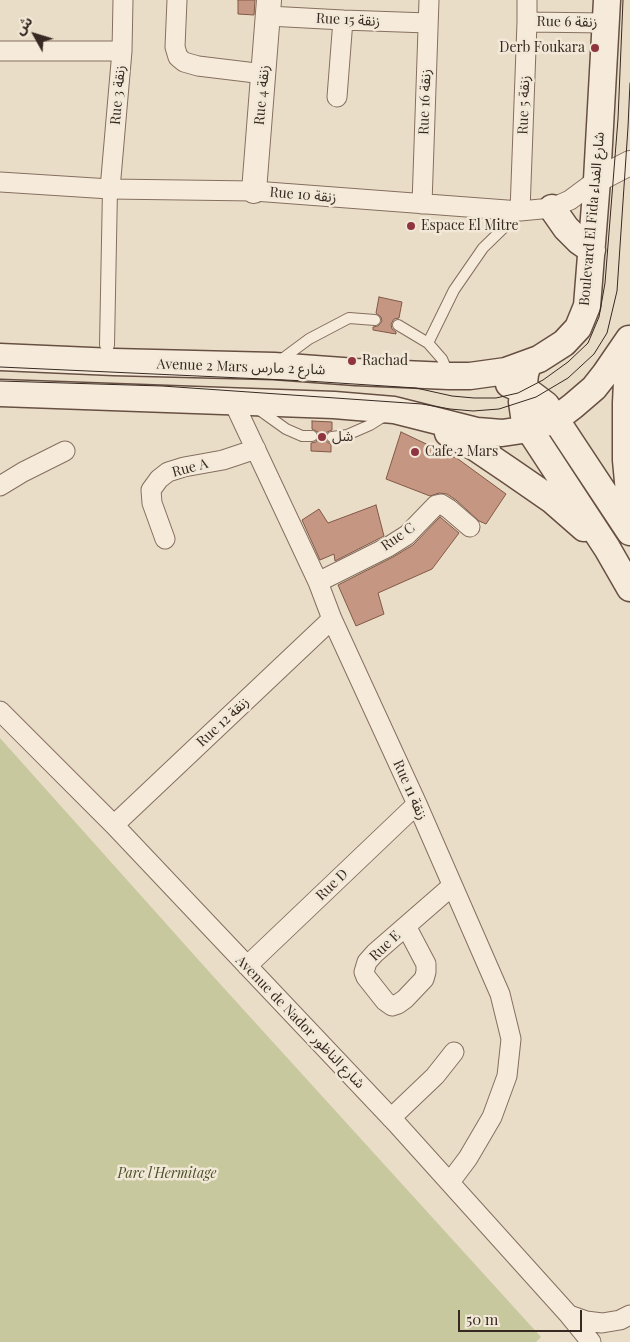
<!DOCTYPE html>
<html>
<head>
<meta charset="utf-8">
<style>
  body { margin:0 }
  #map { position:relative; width:630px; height:1342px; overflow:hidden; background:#eaddc8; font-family:"Playfair Display","Noto Sans Arabic",serif }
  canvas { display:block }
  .north { position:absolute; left:10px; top:10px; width:50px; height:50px; -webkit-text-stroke:4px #f2e8d7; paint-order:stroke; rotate:309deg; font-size:14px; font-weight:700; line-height:20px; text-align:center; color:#372921 }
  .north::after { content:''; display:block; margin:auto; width:18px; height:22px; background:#372921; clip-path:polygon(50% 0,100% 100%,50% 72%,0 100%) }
  .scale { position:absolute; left:458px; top:1310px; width:124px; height:22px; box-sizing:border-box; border:2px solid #372921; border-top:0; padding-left:6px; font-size:15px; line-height:18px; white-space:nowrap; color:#372921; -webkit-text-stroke:4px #f2e8d7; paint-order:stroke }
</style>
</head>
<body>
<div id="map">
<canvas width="630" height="1342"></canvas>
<div class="north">ش</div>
<div class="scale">50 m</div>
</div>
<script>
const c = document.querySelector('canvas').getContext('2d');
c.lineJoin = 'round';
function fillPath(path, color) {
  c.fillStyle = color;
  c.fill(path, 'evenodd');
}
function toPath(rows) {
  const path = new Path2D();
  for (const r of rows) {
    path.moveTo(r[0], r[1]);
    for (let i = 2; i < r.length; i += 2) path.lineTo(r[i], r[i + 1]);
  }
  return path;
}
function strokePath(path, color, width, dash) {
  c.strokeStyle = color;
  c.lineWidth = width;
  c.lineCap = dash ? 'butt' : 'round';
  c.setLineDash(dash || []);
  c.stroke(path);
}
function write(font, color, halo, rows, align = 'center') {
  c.font = font + ' "Playfair Display","Noto Sans Arabic",serif';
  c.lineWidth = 5;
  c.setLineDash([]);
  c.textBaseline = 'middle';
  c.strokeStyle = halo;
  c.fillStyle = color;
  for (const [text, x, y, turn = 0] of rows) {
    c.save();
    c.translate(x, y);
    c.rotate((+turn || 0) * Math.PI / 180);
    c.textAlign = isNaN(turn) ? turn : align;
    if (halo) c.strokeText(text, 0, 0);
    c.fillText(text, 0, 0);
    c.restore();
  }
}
fillPath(toPath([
  [0,738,212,975,541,1337,536,1342,0,1342]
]), '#c7c89d');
const building = toPath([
  [238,0,255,0,254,15,238,14,238,0],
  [379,297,402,302,399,318,394,319,391,324,392,329,396,332,396,334,373,330,373,327,378,326,382,321,381,317,376,313,379,297],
  [312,421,332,422,332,430,327,432,325,437,327,442,331,444,331,452,311,451,311,443,316,442,319,436,318,432,312,429,312,421],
  [401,432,458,459,506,494,486,524,479,521,456,500,447,494,439,493,430,496,386,479,401,432],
  [376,505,384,536,335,561,334,554,320,560,302,520,319,509,328,523,376,505],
  [440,517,459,533,432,569,378,593,384,614,356,626,338,585,393,557,413,545,440,517]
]);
fillPath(building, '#c59782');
strokePath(building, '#815847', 1);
const service = toPath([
  [398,325,428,343,442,359,449,375],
  [428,343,454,290,483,248,520,212],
  [278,362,309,339,349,318,375,320],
  [258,409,286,429,302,436,312,436],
  [332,437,347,435,370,425,386,415]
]);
const pedestrian = toPath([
  [107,345,110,189]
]);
const minor = toPath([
  [177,0,175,47,178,57,184,62,198,66,264,74],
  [268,16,343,20,428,23],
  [527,22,606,23],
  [0,51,122,51],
  [337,97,343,20],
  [0,182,110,189,254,191,520,211,552,208,570,200,597,180],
  [110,189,122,51,123,0],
  [422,204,429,0],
  [520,211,527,22,527,0],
  [233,401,318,582,332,619,417,804,500,994,511,1039,507,1076,492,1117,468,1158,450,1182],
  [0,486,23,472,65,451],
  [165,539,152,503,151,490,159,479,168,472,184,467,223,460,256,449],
  [318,582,388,547,407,535,436,505,441,504,449,509,470,527],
  [0,711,114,825,396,1123,569,1315,591,1342],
  [114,825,332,619],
  [406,926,426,964,426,972,424,979,405,999,398,1004,392,1006,385,1001,366,977,364,972,367,962,375,953,452,886],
  [247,966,417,804],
  [391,1118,435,1076,454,1052],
  [569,1315,586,1321,602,1323,620,1320,630,1315]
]);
const tertiary = toPath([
  [597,180,630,163],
  [254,191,269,0]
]);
const secondary = toPath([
  [552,208,566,228,579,241,592,250],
  [629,339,626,403,626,460,630,503],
  [0,357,114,362,274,366,356,372,449,376,470,376,506,371,539,359,564,343,578,328,587,306,597,180,607,0],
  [528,364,525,374,522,402,524,416,529,429,607,548,630,588],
  [509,384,530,393,546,405,630,532],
  [0,393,334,405,394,410,477,431,502,433,529,429,556,419,573,406,594,388,605,374,629,339],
  [448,433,476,448,510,471,552,500,584,528]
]);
strokePath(service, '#856f5f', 12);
strokePath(pedestrian, '#856f5f', 16);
strokePath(minor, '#856f5f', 21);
strokePath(tertiary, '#856f5f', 26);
strokePath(secondary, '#675042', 29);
strokePath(service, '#f6ebdb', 10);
strokePath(pedestrian, '#f6ebdb', 14);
strokePath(minor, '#f6ebdb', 19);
strokePath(tertiary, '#f6ebdb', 24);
strokePath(secondary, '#f6ebdb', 26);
strokePath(toPath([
  [0,367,307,381,416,388,452,396,474,398,496,398,518,393,543,380,568,362,588,343,599,317,605,283,618,119,623,0],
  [0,381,162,386,422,404,450,409,473,411,499,409,536,397,568,378,594,354,607,333,617,291,628,127,630,83]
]), '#372921', 1);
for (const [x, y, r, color] of [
  [595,48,5,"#8e353f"],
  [411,226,5,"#8e353f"],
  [352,361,5,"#8e353f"],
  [322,437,5,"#8e353f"],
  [415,452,5,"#8e353f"]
]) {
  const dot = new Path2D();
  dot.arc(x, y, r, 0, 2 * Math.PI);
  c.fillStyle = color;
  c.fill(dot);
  strokePath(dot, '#f2e8d7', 2);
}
write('14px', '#372921', '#f2e8d7', [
  ["Rue 15 زنقة",348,20,3],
  ["Rue 6 زنقة",567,22,1],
  ["Rue 3 زنقة",118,95,-85],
  ["Rue 4 زنقة",262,95,-85],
  ["Rue 16 زنقة",425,102,-88],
  ["Rue 5 زنقة",524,105,-88],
  ["Rue 10 زنقة",303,195,5],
  ["Boulevard El Fida شارع الفداء",592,219,-85],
  ["Avenue 2 Mars شارع 2 مارس",241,367,2],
  ["Rue A",190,468,-15],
  ["Rue C",398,537,-35],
  ["Rue 12 زنقة",223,722,-43],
  ["Rue 11 زنقة",410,790,66],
  ["Rue D",332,885,-44],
  ["Rue E",385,946,-44],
  ["Avenue de Nador شارع الناظور",300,1022,46]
]);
write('14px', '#372921', '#f2e8d7', [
  ["Derb Foukara",585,48,"right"],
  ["Espace El Mitre",421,226],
  ["Rachad",362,361],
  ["شل",332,437],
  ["Cafe 2 Mars",425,452]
], 'left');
write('italic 14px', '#4b512a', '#f2e8d7', [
  ["Parc l'Hermitage",167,1174]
]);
</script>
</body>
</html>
